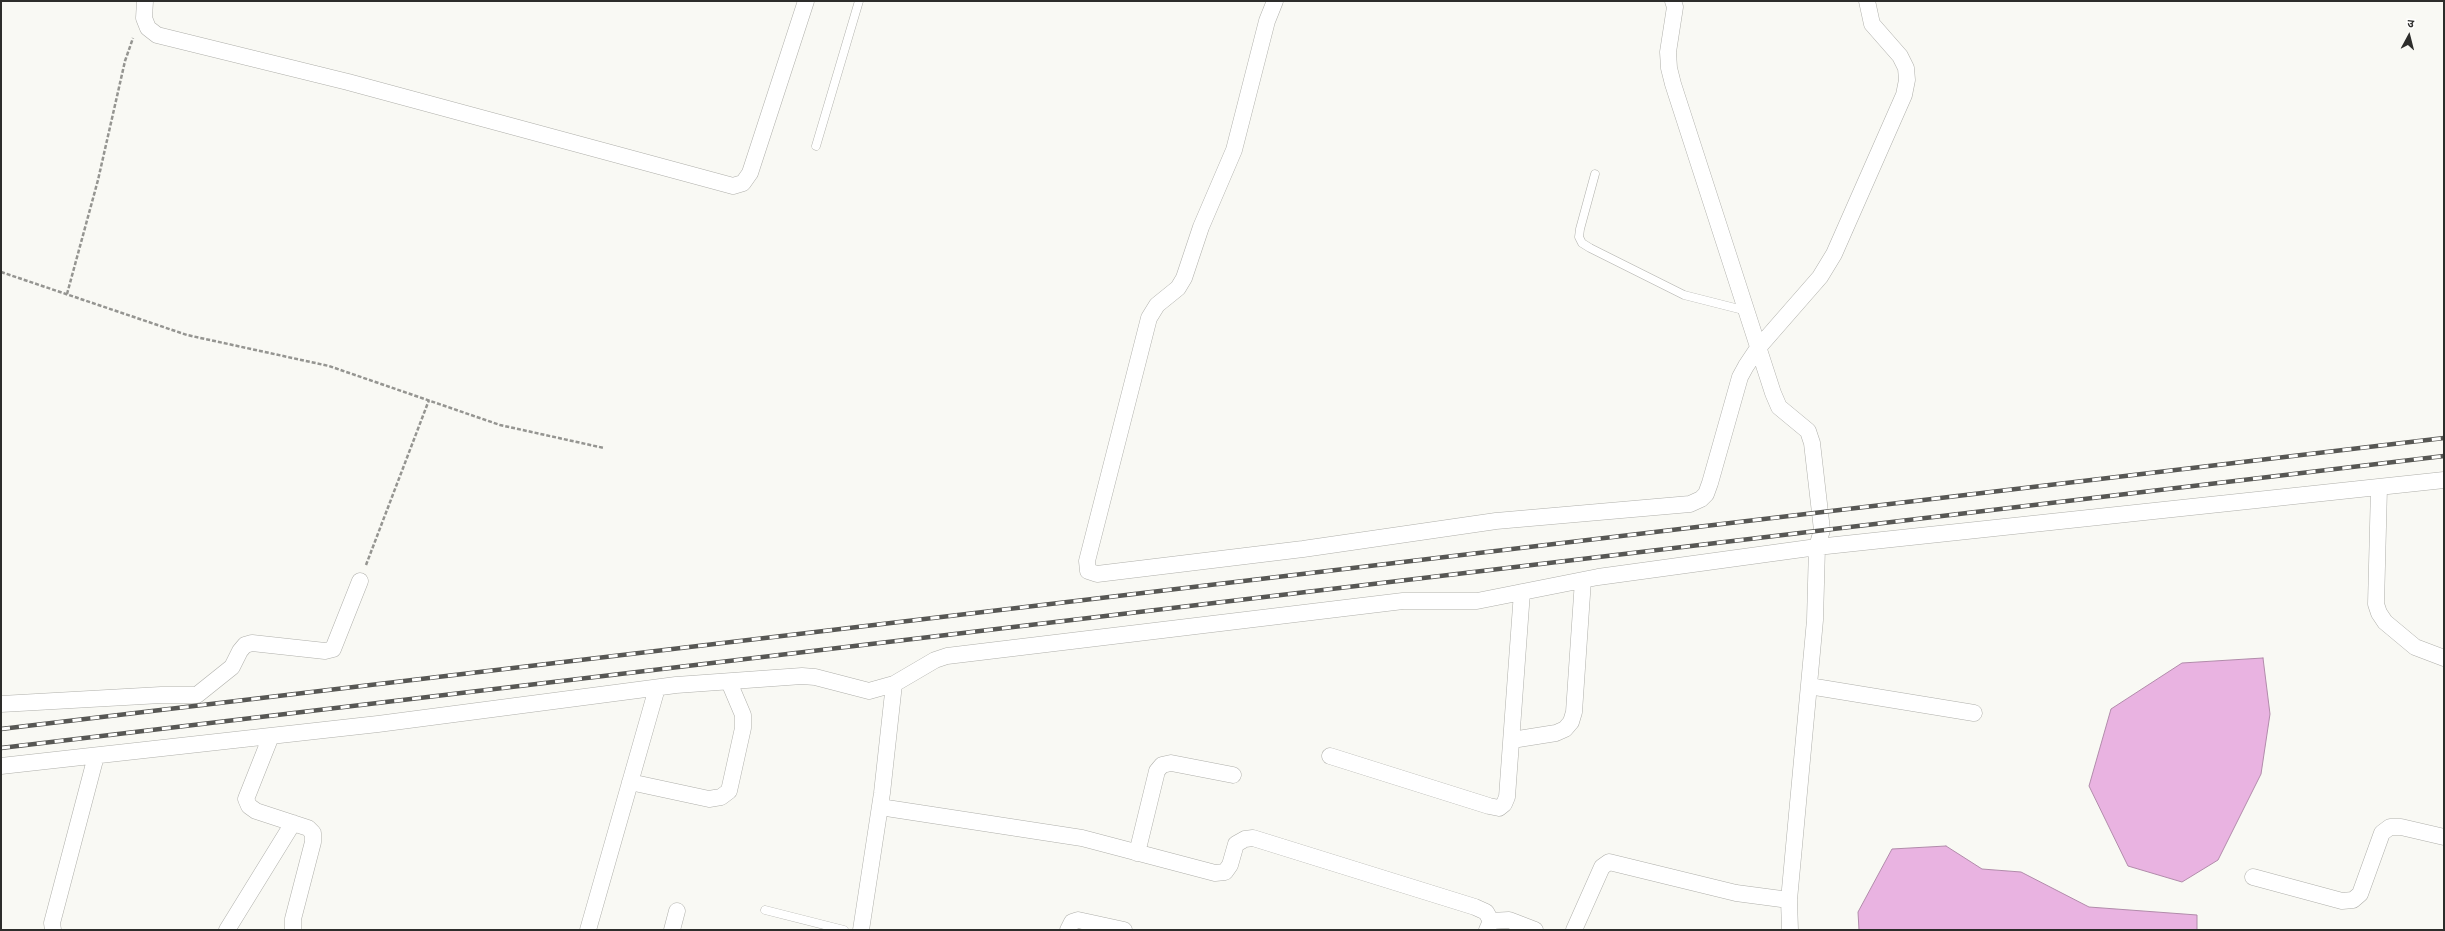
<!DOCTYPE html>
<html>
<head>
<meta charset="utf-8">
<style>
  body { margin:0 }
  #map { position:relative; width:2445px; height:931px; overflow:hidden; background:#f9f9f4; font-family:"Nunito Sans","Noto Sans Devanagari",sans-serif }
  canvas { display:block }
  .frame { position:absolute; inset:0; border:2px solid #2d2d2b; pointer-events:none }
  .north { position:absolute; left:2389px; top:16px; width:40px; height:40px; -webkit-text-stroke:3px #fffffe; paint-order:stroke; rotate:7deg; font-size:11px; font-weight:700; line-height:16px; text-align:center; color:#2d2d2b }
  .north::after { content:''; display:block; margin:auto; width:14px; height:18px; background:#2d2d2b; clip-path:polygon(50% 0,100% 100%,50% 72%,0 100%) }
</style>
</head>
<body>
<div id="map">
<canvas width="2445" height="931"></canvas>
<div class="frame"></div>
<div class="north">उ</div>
</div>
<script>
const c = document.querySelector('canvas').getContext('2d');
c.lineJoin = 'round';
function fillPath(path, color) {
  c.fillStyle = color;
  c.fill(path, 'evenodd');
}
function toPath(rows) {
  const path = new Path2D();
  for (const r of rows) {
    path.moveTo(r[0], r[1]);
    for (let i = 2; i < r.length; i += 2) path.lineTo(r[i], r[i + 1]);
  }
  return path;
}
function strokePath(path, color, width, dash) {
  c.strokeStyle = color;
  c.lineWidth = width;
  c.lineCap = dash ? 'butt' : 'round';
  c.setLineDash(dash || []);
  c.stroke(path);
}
const water = toPath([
  [2263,658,2270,714,2261,774,2218,860,2182,882,2128,866,2089,786,2111,709,2182,663,2263,658],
  [1946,846,1982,869,2021,872,2089,907,2197,915,2197,930,1859,930,1858,912,1892,849,1946,846]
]);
fillPath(water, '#e9b3e1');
strokePath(water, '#b18baa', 1);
const lane = toPath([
  [816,146,859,1],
  [1595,174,1580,229,1579,237,1582,243,1590,248,1684,295,1747,311],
  [765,910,844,930]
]);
const street = toPath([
  [145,1,144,18,148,28,157,35,348,82,733,186,743,183,750,173,806,1],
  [1275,1,1267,21,1234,150,1201,227,1184,278,1178,288,1157,305,1149,318,1087,561,1088,571,1097,574,1303,549,1496,521,1690,504,1701,499,1706,494,1710,483,1740,377,1746,366,1758,348,1820,277,1834,254,1904,95,1907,80,1906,68,1900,56,1872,24,1867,1],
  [1673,1,1675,7,1668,52,1669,68,1673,84,1773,393,1779,407,1808,431,1812,443,1822,530,1817,547,1815,620,1789,900,1790,930],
  [2379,488,2376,604,2379,613,2385,622,2415,647,2444,658],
  [1809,686,1974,713],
  [1,704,161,695,197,695,232,667,240,651,245,645,252,643,325,651,333,649,360,581],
  [271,736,246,799,249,806,256,811,308,828,313,833,313,842,293,919,293,930],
  [1512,740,1556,733,1565,729,1571,722,1574,712,1583,580],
  [1330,756,1489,806,1499,808,1504,804,1507,797,1522,592],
  [1,766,378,724,676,685,802,676,815,677,869,691,894,684,935,660,947,656,1403,601,1477,601,1598,577,1817,547,2444,480],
  [630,782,709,799,721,797,729,791,743,728,743,715,729,682],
  [880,807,1082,838,1215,873,1225,872,1230,865,1236,844,1245,839,1253,838,1475,907,1486,912,1491,921,1487,930],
  [1137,853,1157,771,1162,765,1171,763,1233,775],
  [2253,877,2342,901,2353,900,2360,894,2382,833,2390,827,2401,827,2444,837],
  [1491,921,1509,920,1535,930],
  [53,930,52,923,96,756],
  [227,930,293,823],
  [588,930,657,688],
  [672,930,677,911],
  [861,930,882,793,894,684],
  [1068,930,1072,922,1078,920,1124,930],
  [1574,930,1602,867,1609,862,1736,893,1789,900]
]);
strokePath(lane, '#afafaa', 9);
strokePath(street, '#afafaa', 17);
strokePath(toPath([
  [1,272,187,335,329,366,500,425,604,448],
  [67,294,98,180,125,61,133,38],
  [366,565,429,400]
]), '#959591', 2.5, [4, 2]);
strokePath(lane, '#fff', 8);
strokePath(street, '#fff', 16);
const rail = toPath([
  [1,729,2444,438],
  [1,748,2444,456]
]);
strokePath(rail, '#575754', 4.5);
strokePath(rail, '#fffffe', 3, [9]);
</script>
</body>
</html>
